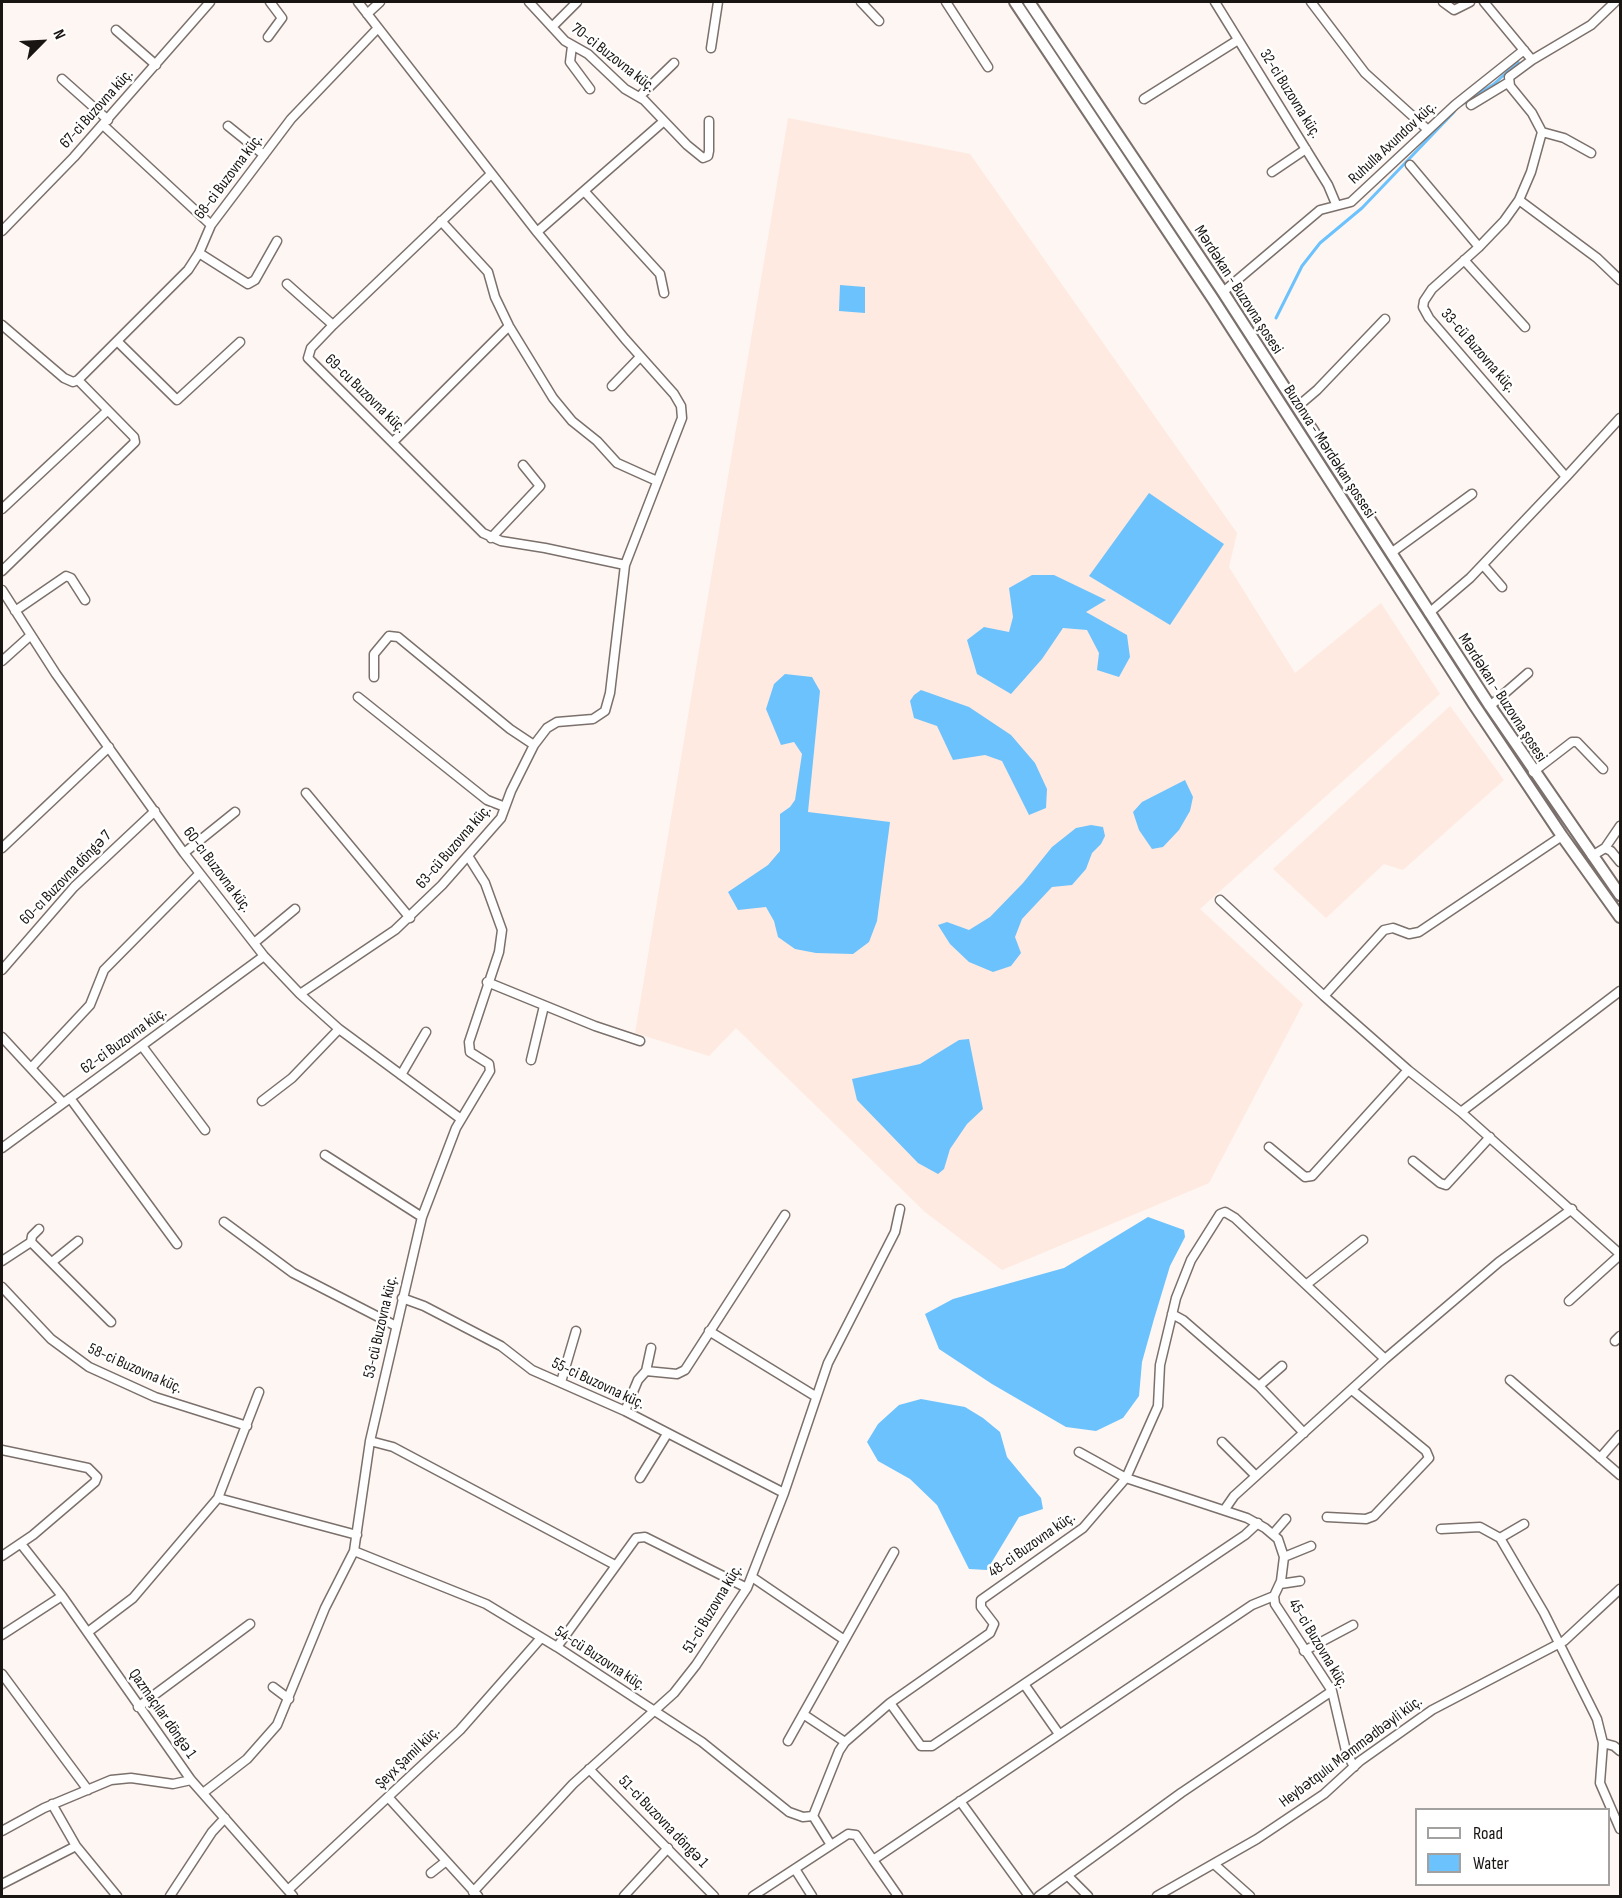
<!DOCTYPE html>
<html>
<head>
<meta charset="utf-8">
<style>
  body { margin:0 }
  #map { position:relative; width:1622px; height:1898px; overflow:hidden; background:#fef6f2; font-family:"Sofia Sans Condensed",sans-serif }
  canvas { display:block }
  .frame { position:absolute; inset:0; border:3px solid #191512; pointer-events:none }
  .legend { position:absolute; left:1415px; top:1808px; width:195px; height:78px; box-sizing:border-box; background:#fff; border:2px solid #a3a1a0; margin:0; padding:8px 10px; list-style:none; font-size:18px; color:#191512 }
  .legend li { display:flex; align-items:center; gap:12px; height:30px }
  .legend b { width:30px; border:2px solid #a3a1a0 }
  .north { position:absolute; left:12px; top:12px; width:60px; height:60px; -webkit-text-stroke:4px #fff; paint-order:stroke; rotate:66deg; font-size:16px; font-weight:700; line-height:24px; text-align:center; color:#191512 }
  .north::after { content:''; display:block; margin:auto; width:21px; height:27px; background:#191512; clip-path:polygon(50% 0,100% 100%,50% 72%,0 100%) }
</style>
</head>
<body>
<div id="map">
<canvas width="1622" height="1898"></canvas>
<div class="frame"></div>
<ul class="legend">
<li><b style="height:8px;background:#fff"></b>Road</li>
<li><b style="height:16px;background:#6cc2fd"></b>Water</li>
</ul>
<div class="north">N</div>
</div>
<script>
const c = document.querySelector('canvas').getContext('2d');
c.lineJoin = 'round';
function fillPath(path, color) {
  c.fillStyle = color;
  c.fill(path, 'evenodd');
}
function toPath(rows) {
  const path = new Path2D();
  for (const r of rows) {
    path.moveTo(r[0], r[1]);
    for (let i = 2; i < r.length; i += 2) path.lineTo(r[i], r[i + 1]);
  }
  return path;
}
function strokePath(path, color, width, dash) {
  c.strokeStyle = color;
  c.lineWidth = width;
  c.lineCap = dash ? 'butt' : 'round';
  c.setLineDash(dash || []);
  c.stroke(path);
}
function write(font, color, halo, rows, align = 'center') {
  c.font = font + ' "Sofia Sans Condensed",sans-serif';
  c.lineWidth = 5;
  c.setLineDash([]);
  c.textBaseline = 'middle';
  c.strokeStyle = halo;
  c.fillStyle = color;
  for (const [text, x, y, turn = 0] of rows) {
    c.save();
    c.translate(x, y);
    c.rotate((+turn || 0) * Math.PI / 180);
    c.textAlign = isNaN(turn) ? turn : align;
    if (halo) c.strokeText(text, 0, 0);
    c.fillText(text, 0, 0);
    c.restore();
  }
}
fillPath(toPath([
  [788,118,970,154,1237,533,1229,567,1295,673,1381,603,1440,694,1200,909,1303,1004,1209,1183,1002,1270,925,1212,736,1028,709,1056,635,1033],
  [1450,706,1504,780,1403,870,1384,864,1326,918,1273,869]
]), '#feeae0');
fillPath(toPath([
  [840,285,865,287,865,313,839,311],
  [1149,493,1224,544,1170,625,1089,576],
  [1032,575,1054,575,1106,600,1086,612,1127,635,1130,657,1119,677,1097,670,1099,653,1087,630,1063,628,1042,659,1011,694,977,674,967,640,984,627,1009,632,1013,617,1009,588],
  [785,674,812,677,820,691,808,812,890,822,877,921,869,942,853,954,816,953,795,949,778,937,774,921,766,907,738,910,728,892,768,865,780,851,780,814,790,807,795,800,802,754,794,742,781,745,766,709,774,684],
  [921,690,969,707,1011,735,1035,763,1047,789,1046,808,1029,815,1002,761,985,755,953,760,937,726,914,718,910,701,914,695],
  [1185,780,1193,797,1190,811,1179,830,1163,847,1152,849,1139,830,1133,812,1142,802],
  [1091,825,1103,827,1105,836,1101,844,1092,853,1086,869,1072,885,1052,887,1022,919,1015,937,1021,953,1011,966,993,972,969,962,950,944,938,925,947,922,969,930,990,917,1023,883,1052,847,1076,828],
  [969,1039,983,1109,967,1124,950,1149,944,1169,938,1174,918,1163,857,1100,852,1079,920,1064,959,1040],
  [1148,1217,1184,1230,1185,1237,1170,1266,1154,1319,1142,1362,1139,1396,1123,1418,1096,1431,1066,1427,992,1384,939,1349,925,1314,953,1299,1064,1268],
  [921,1399,965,1407,983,1418,1000,1432,1007,1457,1041,1498,1043,1509,1019,1517,987,1570,969,1569,937,1505,910,1479,878,1461,867,1442,878,1424,899,1405]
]), '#6cc2fd');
strokePath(toPath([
  [1461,105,1494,84,1518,62],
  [1276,318,1302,266,1320,243,1362,208,1454,112]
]), '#6cc2fd', 3);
const minor = toPath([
  [529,2,565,41,588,54,625,89,644,100,687,145,703,158,708,156,709,151,709,121],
  [861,2,879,21],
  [946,2,988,67],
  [1215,2,1328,185,1336,204],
  [1311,2,1365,73,1428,130],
  [1443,2,1454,10,1470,2],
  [1484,2,1532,60],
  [367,14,380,2],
  [552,27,577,2],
  [116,30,156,65],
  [268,37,282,18,270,2],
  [572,46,570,62,590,89],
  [711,48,718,2],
  [62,79,108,120],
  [639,97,674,63],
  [1144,99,1238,40],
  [1471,105,1509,82],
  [103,125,211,225],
  [228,126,264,155],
  [1542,132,1564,138,1591,153],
  [1410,165,1479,247],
  [1272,172,1306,149],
  [491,174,333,325,311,348,308,358,483,533,501,541,545,548,625,565],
  [585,192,660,274,664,293],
  [1519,200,1597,258,1620,280],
  [441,221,488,272,495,297,509,326,553,398,572,421,597,441,617,463,657,481],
  [2,231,74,157,210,2],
  [537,232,664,121],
  [199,253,248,284,255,280,277,241],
  [1464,260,1525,327],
  [287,284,333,325],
  [1223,292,1320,210,1351,202,1455,105,1524,50],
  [2,325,64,378,73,382,78,380,188,270,199,253,211,225,291,119,378,28],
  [117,341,177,400,240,342],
  [612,386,640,357],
  [1297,407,1317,390,1385,319],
  [393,442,509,326],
  [1566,477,1620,418],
  [2,509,107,411],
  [491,538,540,486,523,465],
  [1391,553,1472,494],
  [1483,565,1502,587],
  [2,571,135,442,134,437,78,380],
  [2,590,56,674,184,853,264,956,300,994,339,1029,461,1119],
  [15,611,66,576,71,578,85,600],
  [1429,613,1470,578,1566,477,1429,318,1423,307,1424,301,1432,289,1479,247,1504,221,1519,200,1531,172,1542,132,1532,113,1510,86,1509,77,1532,60,1591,25,1615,2],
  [2,661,31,635],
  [374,677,374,654,389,636,398,637,510,729,534,745],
  [358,697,487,800,505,807],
  [1490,706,1528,673],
  [1533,772,1572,742,1577,742,1603,769],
  [306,793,410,918],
  [2,848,109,747],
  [1605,848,1620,826],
  [184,853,235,812],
  [1592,856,1605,848,1611,851,1620,862],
  [1220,900,1324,996,1408,1070,1461,1112,1620,1254],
  [254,943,295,909],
  [2,970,74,887,155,811],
  [487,982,595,1026,640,1041],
  [300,994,395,930,442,885,501,818,511,791,534,745,547,728,557,722,593,719,605,711,610,693,625,565,682,418,681,406,674,394,625,339,537,232,358,2],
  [1324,996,1384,930,1393,928,1409,934,1419,932,1562,836],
  [2,1037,63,1103],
  [142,1046,205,1130],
  [531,1060,544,1006],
  [32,1067,90,1005,104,970,199,874],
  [401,1075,426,1032],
  [70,1098,177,1244],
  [262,1101,292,1078,339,1029],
  [1461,1112,1620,991],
  [1269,1147,1305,1177,1312,1176,1408,1070],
  [2,1148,264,956],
  [325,1155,422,1217],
  [1413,1161,1440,1183,1446,1185,1490,1137],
  [224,1222,293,1273,396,1326],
  [31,1242,32,1236,39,1229],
  [2,1261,31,1242,111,1322],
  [52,1262,78,1241],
  [1307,1284,1363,1240],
  [2,1287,51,1339,89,1367,155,1397,247,1426],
  [402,1298,424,1306,501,1346,532,1370,625,1411,784,1493],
  [1569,1301,1620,1255],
  [1172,1314,1183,1320,1259,1386,1304,1433],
  [709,1331,815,1396],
  [1615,1341,1620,1336],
  [646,1371,651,1348],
  [1510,1380,1620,1475],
  [561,1382,576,1331],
  [1259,1386,1282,1366],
  [625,1411,638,1380,646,1371,677,1374,685,1370,785,1215],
  [370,1441,393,1447,615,1565],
  [1222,1442,1256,1476],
  [2,1450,88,1468,97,1477,95,1482,33,1535,2,1556],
  [1079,1452,1126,1478,1247,1518,1265,1528,1278,1539,1284,1557,1281,1581,1274,1596,1275,1604,1332,1691,1346,1751,1354,1767],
  [1600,1458,1620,1435],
  [640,1478,667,1434],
  [218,1498,357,1535],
  [1225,1509,1234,1496,1385,1359,1499,1262,1572,1209],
  [1327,1517,1366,1519,1374,1516,1429,1458,1426,1451,1352,1390],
  [1441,1529,1480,1527,1500,1538,1544,1613,1597,1719,1603,1743,1600,1783,1620,1829],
  [1273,1534,1286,1519],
  [1500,1538,1524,1524],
  [21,1544,62,1596],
  [354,1551,486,1604,557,1647,702,1742,789,1812,803,1817,813,1816],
  [1284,1557,1311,1546],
  [752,1577,843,1639],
  [1280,1584,1300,1581],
  [88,1632,133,1598,218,1498,259,1392],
  [2,1635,62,1596,191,1780,293,1896],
  [557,1647,636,1538,645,1537,747,1588],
  [1304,1651,1353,1625],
  [2,1674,88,1790],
  [1024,1684,1059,1734],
  [273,1687,289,1699],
  [890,1703,921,1746,932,1746,1245,1535,1258,1523],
  [138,1707,250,1624],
  [803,1714,845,1742],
  [788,1741,894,1552],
  [1603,1743,1614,1746,1620,1751],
  [589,1769,714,1896],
  [203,1793,247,1759,277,1725,325,1608,354,1551,370,1441,422,1217,456,1128,490,1071,489,1064,470,1052,469,1042,499,952,502,930,485,883,468,856],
  [388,1797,478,1896],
  [960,1801,1029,1896],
  [52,1804,76,1846,117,1896],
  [2,1831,44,1808,111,1780,131,1778,173,1784,191,1780],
  [831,1845,813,1816,839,1751,845,1742,890,1703,990,1633,994,1624,981,1607,981,1600,1083,1528,1126,1478,1158,1406,1160,1365,1176,1298,1191,1260,1220,1214,1225,1212,1235,1218,1385,1359],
  [873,1860,898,1896],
  [1214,1864,1250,1896],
  [795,1869,812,1896],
  [431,1873,445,1862],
  [1068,1876,1088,1896],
  [2,1884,76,1846],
  [288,1890,460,1730,541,1638],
  [473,1892,573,1784,674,1693,696,1665,747,1588,784,1493,828,1363,895,1232,900,1209],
  [170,1896,212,1832,225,1818],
  [624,1896,668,1848],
  [753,1896,848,1834,856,1835,873,1860,1252,1605,1274,1596],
  [1039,1896,1181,1793,1332,1691],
  [1157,1896,1257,1839,1324,1794,1360,1761,1432,1710,1564,1641,1620,1589]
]);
const major = toPath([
  [1015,2,1213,299,1473,703,1562,836,1620,917],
  [1029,2,1223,292,1490,706,1620,895]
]);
strokePath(minor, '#7b706b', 11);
strokePath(major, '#7b706b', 14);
strokePath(minor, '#fff', 8);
strokePath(major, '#fff', 10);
write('16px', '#191512', '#fff', [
  ["70-ci Buzovna küç.",613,58,38],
  ["32-ci Buzovna küç.",1290,94,58],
  ["67-ci Buzovna küç.",97,109,-48],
  ["Ruhulla Axundov küç.",1393,143,-43],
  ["68-ci Buzovna küç.",229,177,-53],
  ["Mərdəkan - Buzovna şosesi",1238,290,57],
  ["33-cü Buzovna küç.",1478,351,49],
  ["69-cu Buzovna küç.",365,394,44],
  ["Buzonva - Mərdəkan şossesi",1329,452,57],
  ["Mərdəkan - Buzovna şosesi",1502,698,57],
  ["63-cü Buzovna küç.",454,847,-49],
  ["60-cı Buzovna küç.",217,870,53],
  ["60-cı Buzovna döngə 7",66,878,-46],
  ["62-ci Buzovna küç.",124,1041,-36],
  ["53-cü Buzovna küç.",381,1327,-77],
  ["58-ci Buzovna küç.",135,1369,24],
  ["55-ci Buzovna küç.",598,1384,25],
  ["48-ci Buzovna küç.",1032,1545,-35],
  ["51-ci Buzovna küç.",713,1609,-59],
  ["45-ci Buzovna küç.",1318,1644,59],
  ["54-cü Buzovna küç.",600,1659,33],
  ["Qazmaçılar döngə 1",162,1714,55],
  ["Heybətqulu Məmmədbəyli küç.",1351,1752,-37],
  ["Şeyx Şamil küç.",408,1758,-44],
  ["51-ci Buzovna döngə 1",663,1822,46]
]);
</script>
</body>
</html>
